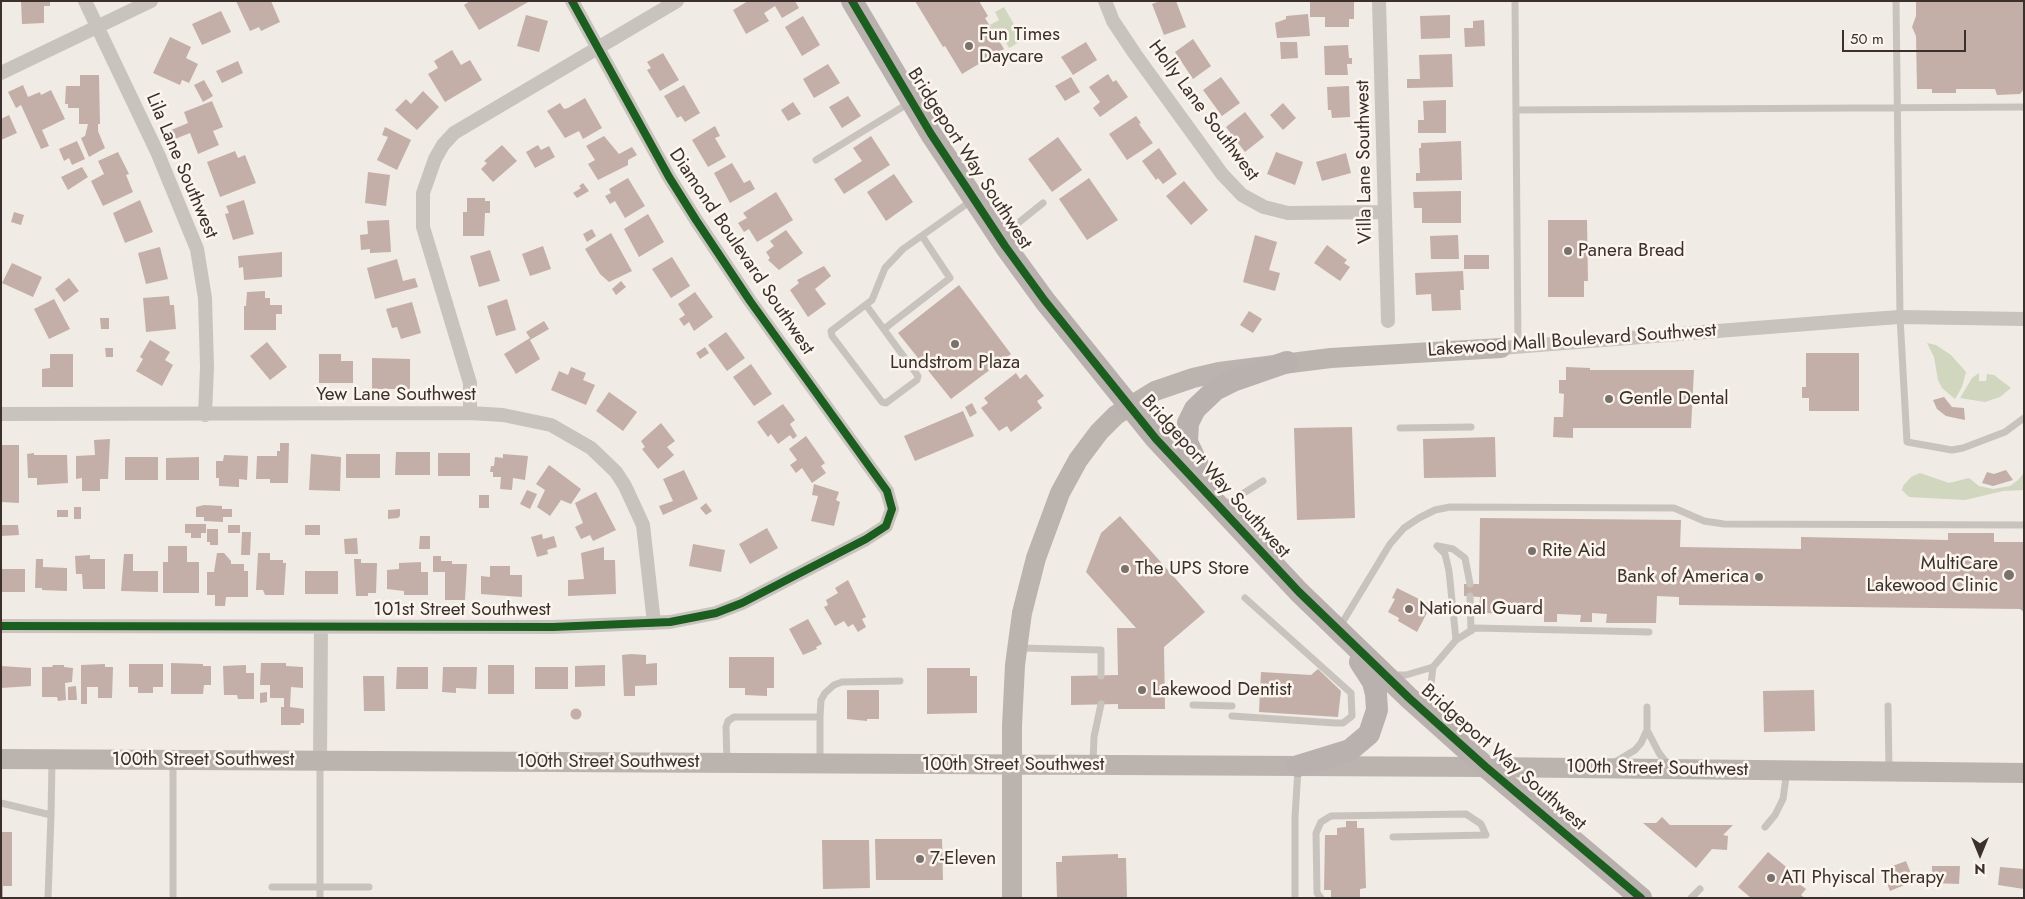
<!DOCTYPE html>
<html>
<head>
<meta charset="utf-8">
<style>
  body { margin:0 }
  #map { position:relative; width:2025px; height:899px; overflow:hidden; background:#f0ebe5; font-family:Jost,sans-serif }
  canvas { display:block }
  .frame { position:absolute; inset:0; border:2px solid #3b302b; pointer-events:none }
  .north { position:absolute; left:1955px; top:829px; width:50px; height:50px; -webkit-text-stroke:4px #fbf5ee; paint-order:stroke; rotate:180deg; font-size:14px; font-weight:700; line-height:20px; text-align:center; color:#3b302b }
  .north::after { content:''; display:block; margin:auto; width:18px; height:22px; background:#3b302b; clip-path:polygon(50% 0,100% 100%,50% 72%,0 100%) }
  .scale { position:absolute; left:1842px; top:30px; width:124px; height:22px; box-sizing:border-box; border:2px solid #3b302b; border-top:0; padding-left:6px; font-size:15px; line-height:18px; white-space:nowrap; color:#3b302b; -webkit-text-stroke:4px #fbf5ee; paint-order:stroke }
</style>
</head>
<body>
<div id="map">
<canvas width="2025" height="899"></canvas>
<div class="frame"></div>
<div class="north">N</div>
<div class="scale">50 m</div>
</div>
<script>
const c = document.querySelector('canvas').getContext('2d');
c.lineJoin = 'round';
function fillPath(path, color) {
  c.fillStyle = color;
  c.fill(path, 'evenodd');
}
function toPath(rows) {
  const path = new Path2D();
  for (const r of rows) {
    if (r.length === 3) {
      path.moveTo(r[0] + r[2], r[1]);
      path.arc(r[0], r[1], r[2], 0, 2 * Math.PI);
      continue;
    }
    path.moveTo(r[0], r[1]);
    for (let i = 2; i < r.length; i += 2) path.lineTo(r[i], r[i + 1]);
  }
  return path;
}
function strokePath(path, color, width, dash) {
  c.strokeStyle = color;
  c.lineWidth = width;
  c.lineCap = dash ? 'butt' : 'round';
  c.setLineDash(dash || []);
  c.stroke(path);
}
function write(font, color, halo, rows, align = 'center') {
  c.font = font + ' Jost,sans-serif';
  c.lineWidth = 5;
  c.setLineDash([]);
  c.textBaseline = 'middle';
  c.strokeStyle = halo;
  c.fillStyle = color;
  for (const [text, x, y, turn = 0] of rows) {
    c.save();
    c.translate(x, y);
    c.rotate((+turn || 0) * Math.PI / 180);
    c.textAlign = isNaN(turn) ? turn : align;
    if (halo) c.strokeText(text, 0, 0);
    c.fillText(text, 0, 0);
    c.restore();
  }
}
fillPath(toPath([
  [1004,7,1023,40,1009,48,1001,33,996,35,990,25,999,20,995,12],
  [1927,343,1936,345,1951,355,1966,372,1962,387,1955,399,1942,388,1938,380,1934,357],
  [1979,373,1979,381,1986,381,1987,374,1994,375,2011,388,2000,397,1985,402,1960,398,1972,378],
  [1920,473,1949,483,1969,478,1979,486,1993,489,2010,486,2018,480,2024,473,2024,490,2003,491,1965,500,1909,497,1902,490,1903,486,1911,477]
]), '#d1d6bf');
fillPath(toPath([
  [21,1,50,1,50,6,44,6,44,23,22,24],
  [236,1,271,1,280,22,261,31,259,27,250,31],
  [470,1,530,1,479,30,464,5],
  [748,1,795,1,799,8,782,18,775,6,764,13,769,21,746,34,733,10],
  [915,1,979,1,988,16,985,18,1004,49,962,74,945,46,943,47],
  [1160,1,1176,1,1186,27,1164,35,1152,4],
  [1310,1,1354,1,1354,19,1349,19,1349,27,1325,27,1325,17,1310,17],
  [1916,1,2024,1,2024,89,2020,94,1997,95,1995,89,1956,89,1956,93,1932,93,1932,89,1917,89,1916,36,1912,27,1916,16],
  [221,11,231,32,202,45,192,24],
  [1308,14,1310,36,1277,38,1275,23,1286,19,1286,16],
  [526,15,548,21,539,52,517,46],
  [1450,15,1450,38,1421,39,1420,16],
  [803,16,820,45,802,56,785,27],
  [1484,20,1485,46,1465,47,1464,28,1473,28,1473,21],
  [170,37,191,47,186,58,198,64,189,83,182,80,180,85,153,73],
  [1193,39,1211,66,1193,79,1175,52],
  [1086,42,1097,60,1073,75,1061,57],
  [1280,42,1297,42,1298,58,1281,59],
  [1348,45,1349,58,1352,58,1352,64,1347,64,1348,75,1325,75,1324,46],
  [452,50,461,65,470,60,482,80,445,102,428,74,438,68,434,61],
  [663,53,679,80,660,91,647,70,651,68,647,62],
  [1452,54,1453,87,1407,88,1407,79,1420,79,1419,55],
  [238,61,243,73,222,83,216,71],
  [828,64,840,83,814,98,803,79],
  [1108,74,1113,82,1116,80,1128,97,1100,117,1093,108,1100,102,1089,87],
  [80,75,99,75,100,124,98,124,98,131,105,148,89,157,81,138,85,136,88,124,79,124,79,108,68,108,68,104,65,104,66,86,80,86],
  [1071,77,1080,92,1065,101,1055,86],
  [1221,77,1240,103,1222,116,1203,90],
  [204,80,213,96,203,102,194,85],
  [23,85,28,97,40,92,41,95,51,90,65,119,42,130,49,146,41,149,21,105,16,108,8,92],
  [684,85,700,113,685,122,681,116,677,118,664,96],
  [1349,86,1350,117,1332,118,1331,110,1328,110,1327,87],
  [423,91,439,107,417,130,395,110,406,99,411,104],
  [848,96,861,116,842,128,829,107],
  [585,98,602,128,583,139,579,131,565,138,547,111,560,103,564,109,568,108],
  [1446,100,1446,133,1418,133,1418,120,1424,120,1423,101],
  [212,101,223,127,213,131,219,145,198,154,190,133,175,139,171,130,188,123,184,112],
  [793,102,801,114,788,121,781,110],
  [1283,103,1296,118,1283,130,1270,115],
  [1245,112,1264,137,1245,152,1226,127],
  [9,115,17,133,1,140,1,119],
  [1136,116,1141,123,1139,124,1153,143,1127,160,1109,134],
  [715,126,720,136,715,138,726,157,708,167,692,140],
  [385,127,411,140,397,170,377,160,388,137,382,135],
  [604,136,619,154,632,147,637,155,628,160,628,165,598,180,588,164,595,160,586,146],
  [871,136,890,165,844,194,834,179,862,161,853,148],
  [1058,137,1082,170,1052,192,1028,159],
  [77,141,85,159,72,165,69,158,64,161,59,149],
  [1461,141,1462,180,1416,181,1416,173,1420,173,1419,148,1421,148,1421,143],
  [502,145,517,161,493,182,481,169,487,163,484,161],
  [538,145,541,150,549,146,555,157,535,168,526,152],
  [1159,148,1177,174,1163,184,1158,178,1156,180,1142,161],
  [235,151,238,158,245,155,256,183,220,197,207,162],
  [118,152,129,174,126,175,133,192,103,206,91,181,104,174,98,161],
  [1276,152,1303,162,1295,185,1267,174],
  [1346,153,1351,173,1322,181,1316,162],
  [732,163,744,183,750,180,755,189,730,203,714,173],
  [82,167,88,177,68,190,61,177],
  [368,172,390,175,386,206,365,203],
  [894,174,913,202,886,221,867,192],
  [628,178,645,206,625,218,615,201,610,204,605,196,611,193,609,189],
  [1089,178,1118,220,1087,240,1059,199],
  [1184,181,1208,210,1191,225,1166,196],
  [583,183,589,191,577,198,573,193,581,188,579,186],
  [1461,191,1461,223,1422,223,1422,208,1414,208,1413,192],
  [776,192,793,220,757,242,749,229,744,232,738,223,747,218,743,213],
  [467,198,485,198,485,201,490,201,490,213,485,213,484,236,463,236,463,212,467,212],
  [140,200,153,232,125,243,113,213],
  [244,200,254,234,233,240,225,214,229,213,226,206],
  [14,212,24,215,21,225,11,222],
  [648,214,664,242,639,257,624,229],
  [389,220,391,252,370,253,370,249,361,250,360,235,368,234,367,221],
  [1548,220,1587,220,1588,281,1584,281,1584,297,1548,297],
  [592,229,596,236,587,242,583,234],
  [786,230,803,253,779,270,768,260,770,258,766,252,774,246,770,241],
  [611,233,632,271,609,282,600,274,585,249],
  [1255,235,1277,242,1269,270,1280,273,1275,291,1243,282],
  [1458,235,1459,259,1431,259,1430,236],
  [1327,245,1347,260,1344,263,1350,267,1340,281,1314,263],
  [543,246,551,269,530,276,522,254],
  [160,247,168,279,146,284,138,253],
  [490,250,500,281,479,287,470,256],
  [282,252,282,277,244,280,243,267,239,268,238,256],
  [1464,255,1489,255,1489,269,1464,269],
  [672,257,690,286,671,298,652,269],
  [397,259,403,281,415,278,418,287,375,299,367,268],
  [12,263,42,277,33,297,2,283],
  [824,266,831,276,815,289,826,304,808,317,790,290,799,283,797,280],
  [1463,271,1464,290,1460,290,1461,310,1432,311,1431,294,1416,295,1415,273],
  [69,278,79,291,64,302,55,289],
  [621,281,626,287,616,295,612,289],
  [959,285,1011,354,951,399,898,333],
  [265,291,265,298,270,298,270,305,282,305,282,314,276,314,276,330,244,330,244,306,246,306,247,292],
  [695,292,713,317,694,331,689,322,684,326,679,319,685,315,678,304],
  [169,296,170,305,174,305,176,329,146,332,143,298],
  [54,299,70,329,49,339,34,309],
  [507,299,516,330,496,336,487,306],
  [412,302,421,333,401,339,397,327,392,328,386,309],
  [1249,311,1262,319,1253,333,1240,325],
  [100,318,109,318,109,329,101,329],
  [544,321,549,329,530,340,540,359,516,374,504,354,530,338,526,332],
  [726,332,745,358,727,371,708,345],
  [150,340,170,352,165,360,173,365,162,386,136,371,143,359,140,357],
  [267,342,287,367,270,380,250,356],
  [705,347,709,353,700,359,696,353],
  [105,348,113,348,113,357,106,357],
  [1806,353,1859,353,1859,411,1809,411,1809,398,1802,398,1802,387,1806,387],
  [50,354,73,354,73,387,42,387,42,369,50,368],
  [319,354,341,354,341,361,353,361,353,383,319,383],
  [372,358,410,359,410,389,372,389],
  [751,364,772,394,754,406,733,377],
  [571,367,586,373,583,380,595,385,586,405,551,390,559,371,568,375],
  [1566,367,1590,368,1590,370,1694,370,1691,428,1573,428,1573,438,1553,437,1554,417,1563,417,1564,394,1559,393,1559,380,1566,380],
  [1016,373,1020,379,1026,374,1044,396,1037,401,1042,408,1011,432,1007,426,999,431,981,408,988,403,984,398],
  [609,392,637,412,623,431,596,411],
  [1944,397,1952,407,1964,408,1965,420,1946,416,1937,409,1933,400],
  [972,403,977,413,970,417,965,407],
  [783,404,795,420,790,424,797,436,793,439,790,435,778,444,771,434,768,437,757,422],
  [963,411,974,436,915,461,904,436],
  [661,423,675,441,667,447,674,455,658,469,642,449,645,447,641,441],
  [1352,427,1355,518,1297,520,1294,428],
  [806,436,825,463,821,466,826,473,812,483,802,468,796,473,790,465,797,460,789,449],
  [1495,437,1496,477,1424,478,1423,439],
  [110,439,108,479,100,479,100,491,82,491,82,478,76,479,76,456,95,455,94,440],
  [280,443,289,443,288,483,270,483,270,479,256,479,257,456,277,456,277,451,280,451],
  [1,445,19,445,19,503,1,502],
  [396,452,430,452,430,475,395,475],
  [34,453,34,455,67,455,68,483,37,485,37,478,28,478,27,454],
  [438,453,470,453,470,476,438,476],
  [311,454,341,457,340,491,309,490],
  [346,454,380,454,380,478,346,478],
  [503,454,528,456,525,480,513,478,512,490,500,489,501,477,493,477,493,472,490,472,491,466,494,466,495,457,503,458],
  [224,455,248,456,247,480,239,479,239,487,219,486,219,478,216,478,216,461,223,461],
  [125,457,158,457,158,480,125,480],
  [199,457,199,480,166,480,166,458],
  [549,465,581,489,571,504,561,500,550,516,537,507,545,490,536,484],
  [684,470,698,499,663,515,659,506,673,501,663,479],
  [2006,470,2013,480,1993,486,1982,483,1987,472,1994,474],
  [814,484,839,492,836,500,840,502,834,526,811,521,818,496,812,495],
  [527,490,537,494,530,509,520,504],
  [596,492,616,530,593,541,590,535,581,539,575,527,583,523,575,503],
  [479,495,489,495,489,508,479,508],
  [706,503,712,511,706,515,700,508],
  [204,505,222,506,222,509,232,509,232,517,223,517,223,522,204,521,204,517,196,517,196,507],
  [74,507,81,507,81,519,74,519],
  [400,509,400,516,398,518,388,519,388,510],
  [57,510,68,510,68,517,57,517],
  [1120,516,1205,612,1164,647,1165,709,1118,709,1118,704,1071,705,1071,676,1118,675,1117,628,1136,628,1086,572,1101,533],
  [1480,518,1681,520,1680,547,1801,549,1801,537,1948,540,1948,533,1994,533,1994,542,2024,542,2024,612,2020,609,1679,605,1679,597,1657,596,1656,623,1606,623,1607,614,1592,613,1592,622,1580,622,1581,615,1557,614,1557,622,1544,622,1544,614,1479,613,1480,597,1464,596,1464,584,1479,584],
  [185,524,206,524,206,533,201,533,201,538,191,538,191,533,185,533],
  [1,525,18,525,19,535,1,536],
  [228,525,240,525,240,533,228,533],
  [305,525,320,525,320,535,305,535],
  [767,528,778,548,750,564,739,544],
  [207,529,218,529,218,545,210,545,210,542,207,542],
  [242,532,251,532,250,555,241,555],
  [542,534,543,539,554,536,557,547,547,550,548,554,537,557,531,537],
  [420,536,430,536,430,549,419,549],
  [357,538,358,554,345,554,344,539],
  [693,544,725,550,721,572,689,566],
  [168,546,187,546,187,562,199,562,199,593,163,593,163,562,168,562],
  [604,547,604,560,615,560,616,594,568,596,568,580,584,579,581,553],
  [217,553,224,553,231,561,231,564,244,564,244,571,248,571,248,597,226,597,225,606,215,606,215,595,207,595,207,572,214,572],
  [258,553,270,553,270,560,283,560,283,563,286,563,284,595,265,595,263,590,256,590],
  [124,554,133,554,133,571,158,571,158,592,121,591],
  [90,555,90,559,105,559,105,589,83,589,82,574,76,574,75,556],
  [433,556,441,556,441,561,452,561,452,564,467,564,465,600,445,600,445,572,433,572],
  [36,559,43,559,43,567,67,568,67,591,42,590,42,588,35,588],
  [354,559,361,559,361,563,377,563,376,593,368,593,368,596,356,596],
  [421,562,421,572,428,572,428,595,404,595,404,591,387,589,387,570,399,569,399,563],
  [490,566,510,566,510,575,522,575,522,597,481,594,481,576,490,577],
  [1,569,25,569,25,592,1,592],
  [305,571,338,571,338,594,305,594],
  [848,580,866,617,862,619,866,627,858,632,853,624,848,627,844,621,835,626,824,607,828,605,826,600,838,593,835,588],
  [1397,588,1431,605,1417,632,1398,621,1399,618,1388,612,1395,599,1392,598],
  [808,619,822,644,816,647,817,649,803,655,789,629],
  [631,654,646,655,646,664,657,663,657,685,635,686,635,696,624,696,622,655],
  [729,657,774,657,774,688,767,688,767,696,745,695,745,688,729,688],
  [171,663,203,664,203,666,211,666,211,685,204,685,203,694,171,694],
  [261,663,286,663,286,666,303,667,303,688,291,687,290,707,304,709,304,723,301,723,300,725,281,725,281,707,284,707,284,698,270,698,270,685,260,685],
  [105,664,105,667,113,667,112,698,98,698,98,687,87,687,87,704,81,704,81,665],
  [129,664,163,664,163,687,153,687,153,693,138,693,138,687,129,687],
  [53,665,64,665,64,667,73,668,72,682,65,683,66,700,58,701,57,697,42,697,42,667,52,667],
  [246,665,246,673,254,673,254,699,238,699,237,695,224,695,223,666],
  [488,665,514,665,514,694,488,694],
  [605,665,605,686,575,687,575,666],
  [1,666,31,668,31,686,1,688],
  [397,667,428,667,428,689,396,689],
  [443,667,477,667,476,689,456,688,456,693,442,692],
  [535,667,568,667,568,689,535,689],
  [927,668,970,668,970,676,977,676,977,713,927,714],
  [1318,669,1341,691,1338,717,1259,712,1261,672,1311,675],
  [363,676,384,676,385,711,364,711],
  [76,686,77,700,68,700,68,687],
  [847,690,879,690,879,719,867,719,867,721,847,719],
  [1814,690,1815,731,1764,732,1763,691],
  [267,692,267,702,260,703,260,693],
  [576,714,5.5],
  [1662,817,1670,825,1733,825,1723,835,1728,836,1727,850,1712,849,1696,868,1643,823,1656,823],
  [1346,821,1357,821,1357,828,1364,828,1366,888,1360,889,1360,898,1331,897,1331,890,1324,890,1325,835,1337,835,1337,828,1346,827],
  [1,832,12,832,12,886,3,886,3,898,1,898],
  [875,839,942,839,943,880,876,880],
  [822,840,869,840,870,888,823,889],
  [1768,852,1796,875,1797,882,1806,889,1801,895,1805,898,1751,898,1738,887],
  [1118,854,1118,858,1126,858,1127,898,1057,898,1056,862,1062,862,1062,856],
  [1906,861,1914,881,1890,891,1882,870],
  [1932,866,1960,866,1959,884,1932,883],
  [2000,867,2024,869,2024,889,1998,885]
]), '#c3afa7');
strokePath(toPath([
  [1515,1,1518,347],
  [1896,1,1900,317,1907,442,1952,450,1963,448,2005,432,2024,418],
  [1517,110,2024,107],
  [816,160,909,103],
  [1002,236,1043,203],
  [866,305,918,376,917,380,886,403,882,402,832,336,831,331,872,300,885,268,903,249,971,201],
  [884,329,950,278,922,236],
  [1400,428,1471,427],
  [1223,506,1263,481],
  [1437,546,1445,554,1449,571,1456,640],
  [1438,546,1453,549,1465,558,1470,584],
  [1470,596,1471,631],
  [1339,628,1390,544,1404,528,1419,518,1435,510,1450,507,1674,508,1704,521,1724,524,2024,525],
  [1020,648,1101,650,1101,676],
  [1392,675,1406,675,1433,667,1456,640,1475,628,1649,632],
  [1193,705,1232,706],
  [1888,706,1889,769],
  [1428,709,1433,667],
  [1232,716,1335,723,1343,723,1352,716,1351,693,1245,598],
  [820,717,821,700,825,693,834,685,842,682,900,681],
  [1647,730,1659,753,1669,766],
  [173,761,173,898],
  [727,762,726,727,728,721,734,717,820,717,820,761],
  [1615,762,1635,750,1641,743,1647,730,1647,707],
  [1093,763,1094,737,1101,704],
  [1,803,51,815,52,762],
  [1765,827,1775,815,1783,799,1787,771],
  [272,887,369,887],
  [48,898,51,815],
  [320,898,320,763],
  [1295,898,1295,817,1298,769],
  [1321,898,1317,893,1316,833,1321,822,1331,816,1466,814,1481,824,1486,835,1393,837],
  [1691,898,1700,889]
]), '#c9c3be', 7);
strokePath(toPath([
  [85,1,158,154,197,249,205,298,207,367,205,415],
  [1105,1,1113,21,1135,54,1222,174,1242,195,1264,207,1288,213,1385,212],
  [1379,1,1388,321],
  [1,73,151,1],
  [1501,348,1858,320,1900,317,2024,319],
  [470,413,470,383,423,227,423,193,435,159,443,145,454,133,677,1],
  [1,414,470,413,503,415,551,425,591,448,616,472,625,486,643,525,654,623],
  [1,626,553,627,670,622,716,613,742,603,866,539,886,526,892,509,887,491,750,301,696,220,669,177,572,1],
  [320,760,321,627]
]), '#c9c3be', 14);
strokePath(toPath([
  [1,759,1486,767,2024,773],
  [1012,898,1012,726,1015,665,1022,613,1036,558,1060,493,1078,460,1099,432,1116,415,1155,391,1193,378,1219,372,1331,358,1501,348]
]), '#bab3ae', 20);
strokePath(toPath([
  [852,1,931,134,1005,246,1045,301,1156,439,1299,592,1409,698,1486,767,1641,898],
  [1207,485,1187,442,1188,423,1195,409,1215,390,1235,380,1287,362],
  [1298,766,1350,750,1369,734,1377,710,1376,694,1373,682,1360,662]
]), '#b8b1ad', 22);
strokePath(toPath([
  [852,1,931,134,1005,246,1045,301,1156,439,1299,592,1409,698,1486,767,1641,898],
  [1,626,553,627,670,622,716,613,742,603,866,539,886,526,892,509,887,491,750,301,696,220,669,177,572,1]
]), '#1b5e20', 8);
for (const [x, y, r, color] of [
  [969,46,5,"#7a716c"],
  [1568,251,5,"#7a716c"],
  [955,344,5,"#7a716c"],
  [1609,399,5,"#7a716c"],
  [1532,551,5,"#7a716c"],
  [1125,569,5,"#7a716c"],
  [2009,575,6,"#7a716c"],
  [1759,577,5,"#7a716c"],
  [1409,609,5,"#7a716c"],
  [1142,690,5,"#7a716c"],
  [920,859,5,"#7a716c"],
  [1771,878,5,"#7a716c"]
]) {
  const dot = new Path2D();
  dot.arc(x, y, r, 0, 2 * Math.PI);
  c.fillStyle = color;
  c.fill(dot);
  strokePath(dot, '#fbf5ee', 2);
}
write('19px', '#3b302b', '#fbf5ee', [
  ["Fun Times",979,35],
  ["Daycare",979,57],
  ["Panera Bread",1578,251],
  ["Lundstrom Plaza",955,363,"center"],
  ["Gentle Dental",1619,399],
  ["Rite Aid",1542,551],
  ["MultiCare",1998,564,"right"],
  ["Lakewood Clinic",1998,586,"right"],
  ["The UPS Store",1135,569],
  ["Bank of America",1749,577,"right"],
  ["National Guard",1419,609],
  ["Lakewood Dentist",1152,690],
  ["7-Eleven",930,859],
  ["ATI Phyiscal Therapy",1781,878]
], 'left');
write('19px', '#3b302b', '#fbf5ee', [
  ["Holly Lane Southwest",1203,111,53],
  ["Bridgeport Way Southwest",969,159,57],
  ["Villa Lane Southwest",1365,162,-91],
  ["Lila Lane Southwest",181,166,67],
  ["Diamond Boulevard Southwest",741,252,56],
  ["Lakewood Mall Boulevard Southwest",1572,341,-4],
  ["Yew Lane Southwest",396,395],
  ["Bridgeport Way Southwest",1215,477,48],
  ["101st Street Southwest",462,610],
  ["Bridgeport Way Southwest",1503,758,41],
  ["100th Street Southwest",203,760],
  ["100th Street Southwest",608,762],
  ["100th Street Southwest",1013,765],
  ["100th Street Southwest",1657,769,1]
]);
</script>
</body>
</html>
